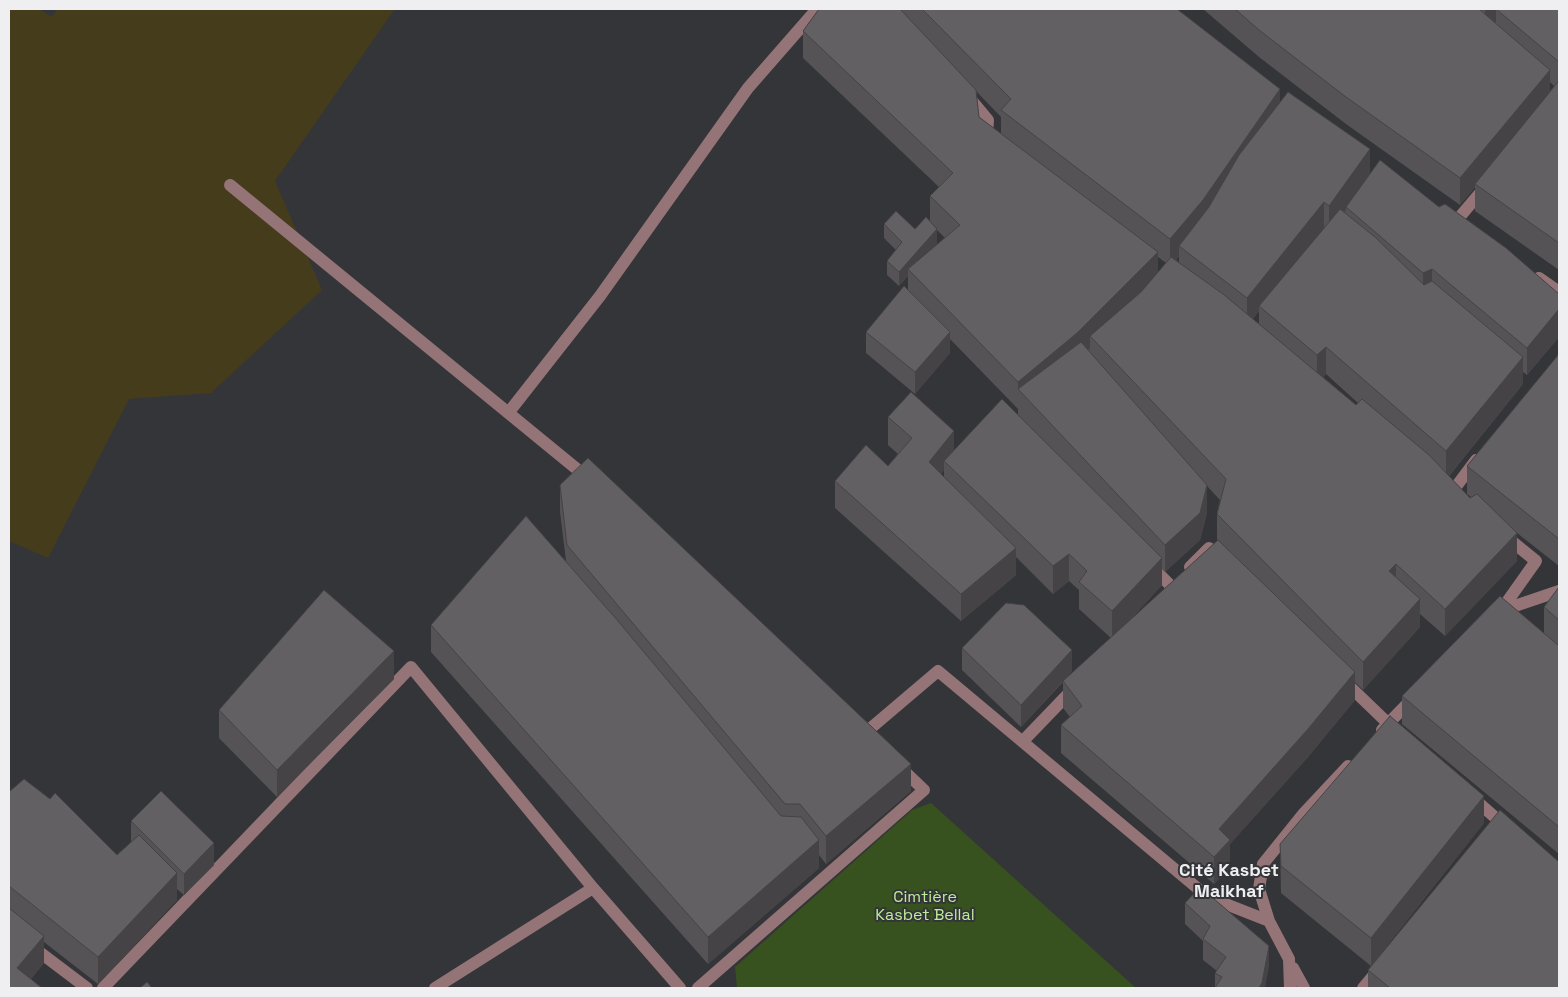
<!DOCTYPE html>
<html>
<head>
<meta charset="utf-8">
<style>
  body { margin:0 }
  #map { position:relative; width:1568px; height:997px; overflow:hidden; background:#343539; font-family:"Space Grotesk",sans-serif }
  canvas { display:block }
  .frame { position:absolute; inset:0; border:10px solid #efeff2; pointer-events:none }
</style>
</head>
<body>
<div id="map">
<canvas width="1568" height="997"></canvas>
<div class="frame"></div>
</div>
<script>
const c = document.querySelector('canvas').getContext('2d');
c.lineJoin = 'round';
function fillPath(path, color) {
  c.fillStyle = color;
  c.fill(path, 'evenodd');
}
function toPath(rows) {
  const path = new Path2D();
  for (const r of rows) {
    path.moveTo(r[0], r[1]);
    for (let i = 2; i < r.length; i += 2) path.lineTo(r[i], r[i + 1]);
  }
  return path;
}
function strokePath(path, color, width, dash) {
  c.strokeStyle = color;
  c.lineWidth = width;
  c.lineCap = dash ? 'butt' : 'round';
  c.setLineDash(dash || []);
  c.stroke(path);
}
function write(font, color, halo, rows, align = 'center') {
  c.font = font + ' "Space Grotesk",sans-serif';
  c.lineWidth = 4;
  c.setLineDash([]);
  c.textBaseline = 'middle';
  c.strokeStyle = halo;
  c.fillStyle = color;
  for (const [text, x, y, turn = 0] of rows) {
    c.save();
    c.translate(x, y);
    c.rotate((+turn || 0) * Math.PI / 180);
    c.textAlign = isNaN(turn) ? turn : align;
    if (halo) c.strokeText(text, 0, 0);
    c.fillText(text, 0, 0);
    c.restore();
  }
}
fillPath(toPath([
  [931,803,1136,988,737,988,735,967,912,810]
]), '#37511f');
fillPath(toPath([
  [9,9,39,9,52,17,57,9,394,10,275,181,322,290,211,393,129,399,48,558,9,541]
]), '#453c1c');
strokePath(toPath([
  [968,96,988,120,987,135,992,139],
  [230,185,589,479],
  [1458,219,1485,187],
  [1539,278,1559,292],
  [509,412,600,296,748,88,817,9],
  [1452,492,1476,460],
  [1504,535,1536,561,1502,609,1508,614],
  [1150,565,1171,586],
  [1190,567,1209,548,1222,560],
  [1500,611,1559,591],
  [1344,681,1397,732],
  [1382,730,1414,697],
  [871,738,865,733,938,671,1208,897,1269,921],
  [1023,741,1074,688],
  [1472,797,1506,827],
  [9,929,87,988],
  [1293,968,1304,988],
  [103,988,411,667,593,888,680,988],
  [435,988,593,888],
  [698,988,924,790,899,766],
  [1290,988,1289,959,1269,921,1259,889,1263,864,1304,813,1348,766],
  [1363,988,1378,970]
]), '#947477', 12);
fillPath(toPath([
  [819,9,1177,9,1280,102,1370,174,1439,207,1559,294,1559,337,1527,375,1523,372,1523,384,1449,476,1470,498,1471,497,1467,494,1467,466,1559,354,1559,566,1517,533,1517,561,1445,636,1420,614,1420,627,1363,690,1355,682,1355,700,1308,757,1230,844,1230,867,1214,884,1061,753,1061,725,1070,717,1063,708,1063,682,1021,727,962,670,962,648,1072,671,1066,678,1111,638,1079,609,1079,590,1069,581,1053,594,1016,557,1016,575,961,621,835,508,835,481,888,466,898,454,888,445,888,417,954,450,1018,415,1018,409,950,339,950,353,915,394,866,353,866,332,908,290,908,276,899,286,887,275,887,261,896,250,884,238,884,224,915,229,930,222,930,196,939,187,803,58,803,31],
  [976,91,1001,117,1001,134,979,117],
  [937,230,945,238,935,247,937,244],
  [1179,256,1179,262,1176,260],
  [1158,257,1166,263,1158,272],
  [1259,311,1259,324,1253,319],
  [1326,374,1358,403,1356,405,1323,377],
  [944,470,944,477,941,474],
  [1207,486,1220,500,1217,514,1217,541,1128,622,1162,585,1162,569,1165,572,1200,540,1207,513],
  [1203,9,1559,9,1559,270,1475,211,1475,187,1460,205,1346,124,1259,57],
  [1550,82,1554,86,1550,91],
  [560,485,911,791,826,864,819,855,819,868,708,964,431,652,431,625,566,561,560,512],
  [1559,587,1559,854,1402,724,1402,696,1544,633,1544,607],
  [394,679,277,797,219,738,219,710],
  [9,792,117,855,131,842,131,821,214,865,184,895,177,889,177,900,98,984,44,942,44,963,31,979,9,988],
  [1484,823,1371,966,1281,893,1280,844],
  [1185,903,1269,967,1215,988,1215,973,1217,971,1203,960,1203,941,1185,924],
  [1368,970,1559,988,1368,988]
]), '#555356');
fillPath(toPath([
  [1485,9,1510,9,1496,9,1496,22,1485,31],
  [1550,70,1550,98,1475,184,1475,187,1460,205,1460,178],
  [1280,89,1280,116,1179,246,1179,256,1170,267,1170,239],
  [1370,149,1370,177,1346,207,1346,210,1329,233,1329,206],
  [1324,202,1324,229,1259,306,1259,311,1247,326,1247,298],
  [937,229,937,244,912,272,908,269,908,276,899,286,899,272],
  [1158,252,1158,279,1090,336,1090,348,1077,361,1018,389,1018,409,1018,382],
  [1432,269,1432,297,1423,301,1423,273],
  [1559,309,1559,337,1527,375,1527,348],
  [950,332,950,353,915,394,915,372],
  [1326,347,1326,374,1317,382,1317,355],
  [1523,357,1523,384,1446,479,1446,451],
  [954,431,954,458,944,461,944,470,929,490,929,462],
  [1207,485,1207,513,1200,540,1165,572,1165,545],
  [1517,533,1517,561,1445,636,1445,609],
  [1016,548,1016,575,961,621,961,594],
  [1069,554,1069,581,1053,594,1053,566],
  [1162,558,1162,585,1112,639,1112,611],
  [1396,564,1396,592,1389,571],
  [1420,599,1420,627,1363,690,1363,662],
  [1072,650,1072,671,1021,727,1021,705],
  [394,651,394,679,277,797,277,770],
  [1355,672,1355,700,1308,757,1230,844,1230,867,1214,884,1214,857,1219,829],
  [911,764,911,791,826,864,826,836],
  [1484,796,1484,823,1371,966,1371,938],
  [819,840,819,868,708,964,708,937],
  [214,843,214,865,184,895,184,874],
  [177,873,177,900,98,984,98,957],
  [44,936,44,963,23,988,17,968],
  [1269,946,1269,967,1265,988,1259,988]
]), '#454346');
const building = toPath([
  [819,9,900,9,976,90,979,117,1158,252,1077,333,1018,382,908,269,960,225,930,196,953,173,803,31,819,9],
  [922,9,1177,9,1280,89,1203,200,1170,239,1001,110,1011,99,922,9],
  [1235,9,1479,9,1550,70,1460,178,1346,97,1259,30,1235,9],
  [1496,9,1559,9,1559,62,1496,9],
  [1558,82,1559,83,1559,243,1475,184,1558,82],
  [1288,92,1370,149,1329,206,1324,202,1247,298,1179,246,1209,207,1239,155,1288,92],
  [1380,160,1439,207,1445,204,1506,248,1559,294,1559,309,1527,348,1432,269,1423,273,1346,207,1380,160],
  [1340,209,1375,237,1424,285,1432,281,1523,357,1446,451,1326,347,1317,355,1259,306,1340,209],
  [896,211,915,229,926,217,937,229,899,272,887,261,902,242,884,224,896,211],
  [1171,257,1223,294,1356,405,1362,399,1429,455,1470,498,1477,494,1517,533,1445,609,1396,564,1389,571,1420,599,1363,662,1217,514,1226,479,1090,336,1141,292,1171,257],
  [904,286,950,332,915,372,866,332,904,286],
  [1081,342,1207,485,1200,513,1165,545,1018,389,1081,342],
  [1559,354,1559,539,1467,466,1559,354],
  [911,392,954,431,929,462,1016,548,961,594,835,481,866,445,888,466,912,438,888,417,911,392],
  [1002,399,1162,558,1112,611,1079,582,1087,571,1069,554,1053,566,944,461,1002,399],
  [588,458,911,764,826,836,800,804,785,804,567,545,560,485,588,458],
  [526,516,618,621,781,816,801,817,819,840,708,937,431,625,526,516],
  [1218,540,1355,672,1308,729,1219,829,1230,840,1214,857,1061,725,1082,706,1063,681,1218,540],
  [1559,587,1559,620,1544,607,1559,587],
  [324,590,394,651,277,770,219,710,324,590],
  [1500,596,1559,646,1559,827,1402,696,1500,596],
  [1006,603,1024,605,1072,650,1021,705,962,648,1006,603],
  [1390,716,1484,796,1371,938,1281,866,1280,844,1390,716],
  [24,779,50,799,55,793,117,855,139,835,177,873,98,957,9,886,9,792,24,779],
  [161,791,214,843,184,874,131,821,161,791],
  [1500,810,1559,862,1559,988,1390,988,1368,970,1500,810],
  [1200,887,1269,946,1262,983,1259,988,1215,988,1222,977,1215,973,1226,957,1203,939,1210,926,1185,903,1200,887],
  [9,908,44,936,17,968,42,988,9,988,9,908],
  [147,982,152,988,140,988,147,982]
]);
fillPath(building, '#636064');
strokePath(building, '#454346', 1);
write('16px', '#bdec98', '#343539', [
  ["Cimtière",925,898],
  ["Kasbet Bellal",925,916]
]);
write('bold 18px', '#efeff2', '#343539', [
  ["Cité Kasbet",1229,871],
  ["Maikhaf",1229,892]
]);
</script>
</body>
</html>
